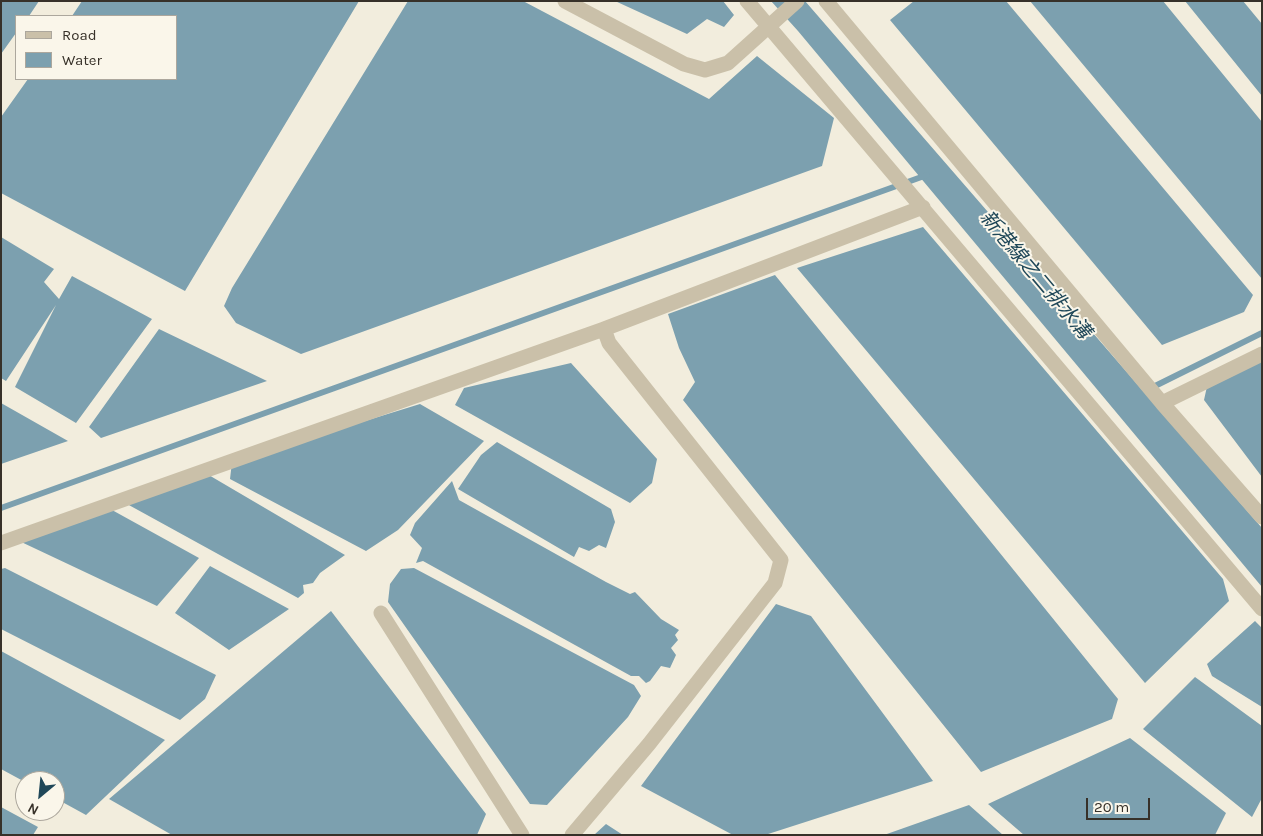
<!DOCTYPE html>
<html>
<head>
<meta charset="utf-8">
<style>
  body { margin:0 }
  #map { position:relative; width:1263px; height:836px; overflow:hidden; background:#f2eddd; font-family:Karla,sans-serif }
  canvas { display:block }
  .frame { position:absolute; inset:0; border:2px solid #373129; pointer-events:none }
  .legend { position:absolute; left:15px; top:15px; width:162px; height:65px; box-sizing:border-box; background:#faf6ea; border:1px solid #aca79d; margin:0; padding:6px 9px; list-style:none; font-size:15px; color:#373129 }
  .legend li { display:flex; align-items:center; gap:10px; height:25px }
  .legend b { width:25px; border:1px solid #aca79d }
  .north { position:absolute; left:15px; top:771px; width:50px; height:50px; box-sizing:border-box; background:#faf6ea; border:1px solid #aca79d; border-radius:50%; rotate:208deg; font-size:14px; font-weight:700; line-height:20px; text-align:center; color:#373129 }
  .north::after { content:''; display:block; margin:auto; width:18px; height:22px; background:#1f4758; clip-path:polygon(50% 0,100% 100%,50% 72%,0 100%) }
  .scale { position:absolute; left:1086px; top:798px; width:64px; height:22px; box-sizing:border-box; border:2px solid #373129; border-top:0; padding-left:6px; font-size:15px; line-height:18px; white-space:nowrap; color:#373129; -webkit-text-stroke:4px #faf6ea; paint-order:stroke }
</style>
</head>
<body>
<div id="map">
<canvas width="1263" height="836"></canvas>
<div class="frame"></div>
<ul class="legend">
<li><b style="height:6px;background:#cac0a9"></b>Road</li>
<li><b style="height:14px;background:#7ca0af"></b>Water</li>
</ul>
<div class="north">N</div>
<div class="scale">20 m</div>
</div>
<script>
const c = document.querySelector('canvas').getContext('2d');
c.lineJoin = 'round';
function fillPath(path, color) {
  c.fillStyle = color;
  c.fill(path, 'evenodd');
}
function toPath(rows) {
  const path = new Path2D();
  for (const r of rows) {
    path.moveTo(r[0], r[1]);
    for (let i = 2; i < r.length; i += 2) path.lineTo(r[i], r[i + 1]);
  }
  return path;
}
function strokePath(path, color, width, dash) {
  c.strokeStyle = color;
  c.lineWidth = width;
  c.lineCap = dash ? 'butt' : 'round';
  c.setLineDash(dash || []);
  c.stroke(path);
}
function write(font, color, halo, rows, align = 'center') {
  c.font = font + ' Karla,"Noto Sans TC",sans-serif';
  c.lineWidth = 4;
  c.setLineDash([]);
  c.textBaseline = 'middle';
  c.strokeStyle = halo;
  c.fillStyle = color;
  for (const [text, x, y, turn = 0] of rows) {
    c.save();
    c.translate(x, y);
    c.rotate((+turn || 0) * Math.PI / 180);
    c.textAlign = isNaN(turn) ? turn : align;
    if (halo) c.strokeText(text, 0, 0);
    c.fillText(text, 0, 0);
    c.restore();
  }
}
fillPath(toPath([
  [1,1,39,1,29,16,16,16,16,33,1,54],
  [82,1,359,1,185,291,1,193,1,117,28,79,176,79,176,16,72,16],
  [408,1,523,1,709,99,757,56,834,118,822,166,301,354,236,323,224,306,232,288],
  [615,1,723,1,734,15,724,27,707,19,687,34],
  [771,1,805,1,1262,528,1262,587,798,31],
  [914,1,1006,1,1253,295,1244,312,1162,345,890,20],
  [1030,1,1163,1,1262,122,1262,279],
  [1185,1,1243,1,1262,24,1262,96],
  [923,227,1223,579,1229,601,1145,683,797,268],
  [1,237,54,269,44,282,59,299,72,276,152,319,76,423,15,387,56,305,6,381,1,378],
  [775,275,1118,699,1112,719,981,772,683,400,695,382,679,348,668,314],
  [159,329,267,381,101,438,89,427],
  [1262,357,1262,477,1204,400,1208,382],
  [571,363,657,459,652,483,630,503,455,405,464,388],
  [1,403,68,441,1,464],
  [420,404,484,441,398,530,366,551,230,479,232,462],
  [497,442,611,509,615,522,606,548,599,545,589,551,579,547,574,557,458,489,481,455],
  [207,474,345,555,320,573,313,583,303,585,304,593,298,598,127,504],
  [452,481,459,500,606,582,630,594,635,592,661,619,679,630,675,635,678,640,671,648,676,655,670,668,661,666,650,681,646,683,639,676,631,676,423,561,416,563,422,548,410,535,415,523],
  [112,510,199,558,157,606,17,540],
  [210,566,289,609,229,650,175,613],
  [5,568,216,675,205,699,180,720,1,629,1,569],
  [414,568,634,685,641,696,628,717,547,805,530,804,388,602,390,584,401,569],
  [776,604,811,616,933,781,765,835,733,835,641,786],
  [331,611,486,814,477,835,172,835,109,799],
  [1255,621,1262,628,1262,707,1212,676,1207,664],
  [1,651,165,740,86,815,55,798,55,781,25,782,1,769],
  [1195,677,1262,726,1262,798,1252,817,1143,729],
  [1130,738,1226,813,1215,835,1024,835,988,804],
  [969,805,1003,835,884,835],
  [1,807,38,827,33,835,1,835],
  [606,824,623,835,594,835]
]), '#7ca0af');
strokePath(toPath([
  [1151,388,1262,333],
  [1,508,927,175]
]), '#7ca0af', 6);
strokePath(toPath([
  [565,1,684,64,705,70,728,63,797,1],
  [747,1,1262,609],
  [826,1,1162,403,1262,517],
  [1162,403,1262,354],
  [1,543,604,329],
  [381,613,522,835],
  [572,835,649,744,775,583,781,560,609,343,604,329,923,207]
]), '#cac0a9', 15);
write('italic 20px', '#1f4758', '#faf6ea', [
  ["新港線之二排水溝",1035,275,50]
]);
</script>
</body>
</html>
